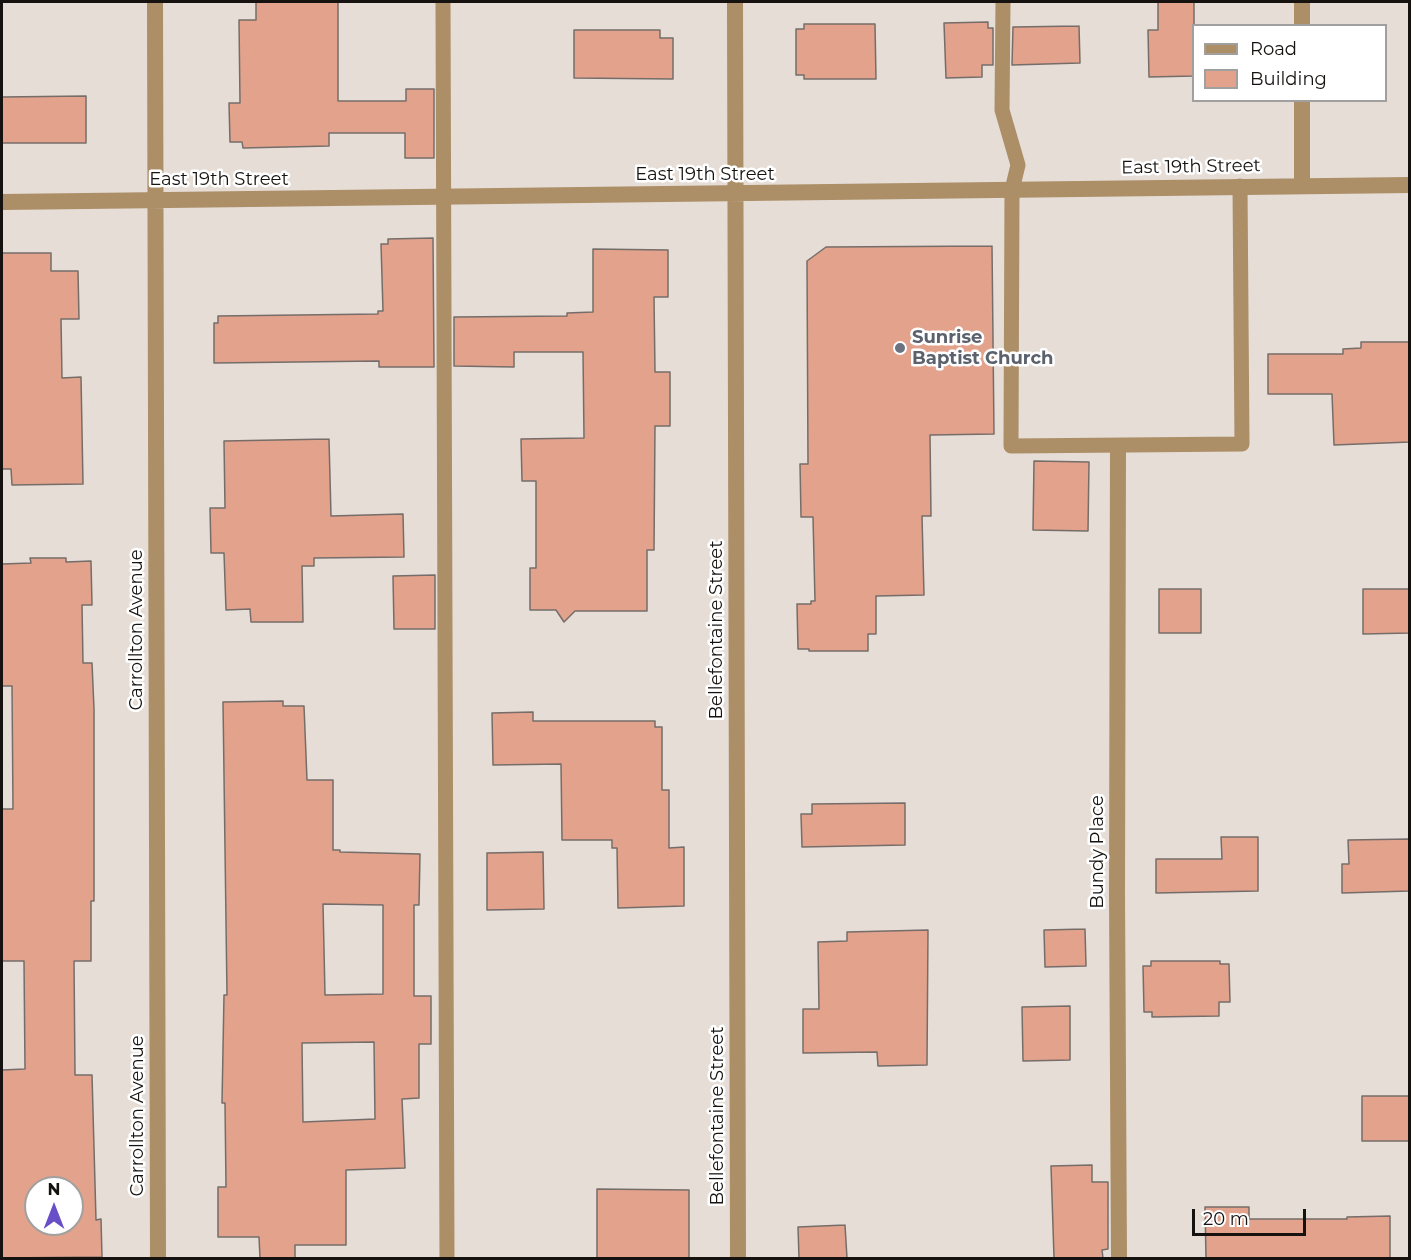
<!DOCTYPE html>
<html>
<head>
<meta charset="utf-8">
<style>
  body { margin:0 }
  #map { position:relative; width:1411px; height:1260px; overflow:hidden; background:#e5ddd6; font-family:Montserrat,sans-serif }
  canvas { display:block }
  .frame { position:absolute; inset:0; border:3px solid #151210; pointer-events:none }
  .legend { position:absolute; left:1192px; top:24px; width:195px; height:78px; box-sizing:border-box; background:#fff; border:2px solid #a1a09f; margin:0; padding:8px 10px; list-style:none; font-size:18px; color:#151210 }
  .legend li { display:flex; align-items:center; gap:12px; height:30px }
  .legend b { width:30px; border:2px solid #a1a09f }
  .north { position:absolute; left:24px; top:1176px; width:60px; height:60px; box-sizing:border-box; background:#fff; border:2px solid #a1a09f; border-radius:50%; rotate:0deg; font-size:16px; font-weight:700; line-height:24px; text-align:center; color:#151210 }
  .north::after { content:''; display:block; margin:auto; width:21px; height:27px; background:#684ec7; clip-path:polygon(50% 0,100% 100%,50% 72%,0 100%) }
  .scale { position:absolute; left:1192px; top:1209px; width:114px; height:27px; box-sizing:border-box; border:3px solid #151210; border-top:0; padding-left:8px; font-size:18px; line-height:21px; white-space:nowrap; color:#151210; -webkit-text-stroke:4px #fff; paint-order:stroke }
</style>
</head>
<body>
<div id="map">
<canvas width="1411" height="1260"></canvas>
<div class="frame"></div>
<ul class="legend">
<li><b style="height:8px;background:#ac8e67"></b>Road</li>
<li><b style="height:16px;background:#e2a28b"></b>Building</li>
</ul>
<div class="north">N</div>
<div class="scale">20 m</div>
</div>
<script>
const c = document.querySelector('canvas').getContext('2d');
c.lineJoin = 'round';
function fillPath(path, color) {
  c.fillStyle = color;
  c.fill(path, 'evenodd');
}
function toPath(rows) {
  const path = new Path2D();
  for (const r of rows) {
    path.moveTo(r[0], r[1]);
    for (let i = 2; i < r.length; i += 2) path.lineTo(r[i], r[i + 1]);
  }
  return path;
}
function strokePath(path, color, width, dash) {
  c.strokeStyle = color;
  c.lineWidth = width;
  c.lineCap = dash ? 'butt' : 'round';
  c.setLineDash(dash || []);
  c.stroke(path);
}
function write(font, color, halo, rows, align = 'center') {
  c.font = font + ' Montserrat,sans-serif';
  c.lineWidth = 5;
  c.setLineDash([]);
  c.textBaseline = 'middle';
  c.strokeStyle = halo;
  c.fillStyle = color;
  for (const [text, x, y, turn = 0] of rows) {
    c.save();
    c.translate(x, y);
    c.rotate((+turn || 0) * Math.PI / 180);
    c.textAlign = isNaN(turn) ? turn : align;
    if (halo) c.strokeText(text, 0, 0);
    c.fillText(text, 0, 0);
    c.restore();
  }
}
const building = toPath([
  [256,2,338,2,338,101,406,101,406,89,434,89,434,158,405,158,405,133,329,133,329,146,243,148,242,142,230,142,229,103,240,103,239,20,256,20,256,2],
  [1158,2,1194,2,1194,76,1149,77,1148,30,1158,30,1158,2],
  [988,22,988,28,993,28,993,65,982,65,982,77,946,78,944,23,988,22],
  [804,24,875,24,876,79,804,79,804,75,796,75,796,29,804,29,804,24],
  [1079,26,1080,63,1012,65,1013,27,1079,26],
  [574,30,660,30,660,38,673,38,673,79,574,78,574,30],
  [86,96,86,143,2,143,2,97,86,96],
  [433,238,434,367,379,367,379,361,214,363,214,323,218,323,218,316,378,314,378,311,383,311,381,244,388,244,388,239,433,238],
  [992,246,994,434,930,435,931,516,922,516,924,595,876,596,876,634,868,634,868,651,809,651,809,649,798,649,797,604,811,604,811,601,815,601,813,517,801,517,800,464,808,464,807,261,826,247,992,246],
  [593,249,668,250,668,297,654,297,655,372,670,372,670,426,655,426,654,550,647,550,647,611,575,611,564,622,556,610,530,610,530,568,536,568,536,481,522,481,521,439,584,438,583,352,514,352,514,367,454,366,454,317,567,316,567,313,593,312,593,249],
  [2,253,51,253,51,271,78,271,79,319,61,319,62,378,81,377,83,484,12,485,11,469,2,469,2,253],
  [1361,342,1410,342,1410,442,1334,445,1332,394,1268,394,1268,354,1343,354,1343,349,1361,348,1361,342],
  [329,439,331,516,403,514,404,557,314,558,314,566,302,566,303,622,251,622,250,609,226,610,224,553,211,553,210,508,225,508,224,441,329,439],
  [1034,461,1089,462,1088,531,1033,530,1034,461],
  [30,558,66,558,66,562,91,561,92,605,82,605,83,663,92,663,94,709,94,901,91,901,91,961,74,961,75,1075,92,1075,96,1220,101,1219,102,1257,2,1258,2,1070,25,1069,24,961,2,961,2,809,13,809,12,686,2,686,2,564,31,563,30,558],
  [36,1188,72,1188,72,1224,36,1224,36,1188],
  [435,575,435,629,394,629,393,576,435,575],
  [1159,589,1201,589,1201,633,1159,633,1159,589],
  [1363,589,1410,589,1410,633,1363,634,1363,589],
  [283,701,283,706,304,706,307,780,333,780,333,850,340,850,340,852,420,854,419,905,414,905,414,996,431,996,431,1044,419,1044,419,1098,402,1099,405,1168,346,1170,346,1245,295,1245,295,1258,260,1258,259,1237,218,1237,218,1187,226,1187,225,1103,222,1103,224,995,227,995,223,702,283,701],
  [323,904,383,905,383,994,325,995,323,904],
  [374,1042,375,1119,303,1122,302,1043,374,1042],
  [533,712,533,721,655,721,655,727,662,727,662,790,669,790,669,848,684,847,684,906,618,908,617,848,612,848,612,840,562,840,561,764,493,765,492,713,533,712],
  [905,803,905,845,802,847,801,814,812,814,812,804,905,803],
  [1221,837,1258,837,1258,891,1156,893,1156,859,1222,859,1221,837],
  [1410,839,1410,891,1342,893,1342,864,1349,864,1348,840,1410,839],
  [543,852,544,909,487,910,487,853,543,852],
  [1085,929,1086,966,1045,967,1044,930,1085,929],
  [928,930,927,1065,878,1066,877,1052,803,1053,803,1009,819,1009,818,942,847,941,847,932,928,930],
  [1151,961,1220,961,1220,964,1229,964,1230,1002,1219,1002,1219,1016,1152,1017,1152,1012,1144,1012,1143,966,1151,966,1151,961],
  [1070,1006,1070,1060,1023,1061,1022,1007,1070,1006],
  [1362,1096,1410,1096,1410,1141,1362,1141,1362,1096],
  [1092,1165,1092,1182,1108,1182,1108,1249,1102,1250,1103,1258,1054,1258,1051,1166,1092,1165],
  [597,1189,689,1190,689,1258,597,1258,597,1189],
  [1205,1207,1249,1207,1249,1219,1347,1219,1347,1217,1390,1216,1390,1258,1206,1258,1205,1207],
  [845,1225,847,1258,799,1258,798,1227,845,1225]
]);
fillPath(building, '#e2a28b');
strokePath(building, '#766d6a', 1.5);
strokePath(toPath([
  [443,2,447,1258],
  [1003,2,1002,110,1018,165,1012,190,1011,446,1242,444,1240,186]
]), '#ac8e67', 15);
strokePath(toPath([
  [155,2,158,1258],
  [735,2,738,1258],
  [1302,2,1302,26],
  [1302,100,1302,185],
  [2,202,1410,185],
  [1118,446,1117,893,1119,1258]
]), '#ac8e67', 16);
for (const [x, y, r, color] of [
  [900,348,6,"#6b7280"]
]) {
  const dot = new Path2D();
  dot.arc(x, y, r, 0, 2 * Math.PI);
  c.fillStyle = color;
  c.fill(dot);
  strokePath(dot, '#fff', 2);
}
write('18px', '#151210', '#fff', [
  ["East 19th Street",1191,167,-1],
  ["East 19th Street",705,175],
  ["East 19th Street",219,180],
  ["Carrollton Avenue",137,630,-90],
  ["Bellefontaine Street",717,630,-90],
  ["Bundy Place",1098,852,-90],
  ["Carrollton Avenue",138,1116,-90],
  ["Bellefontaine Street",718,1116,-90]
]);
write('bold 18px', '#5b616d', '#fff', [
  ["Sunrise",912,338],
  ["Baptist Church",912,359]
], 'left');
</script>
</body>
</html>
